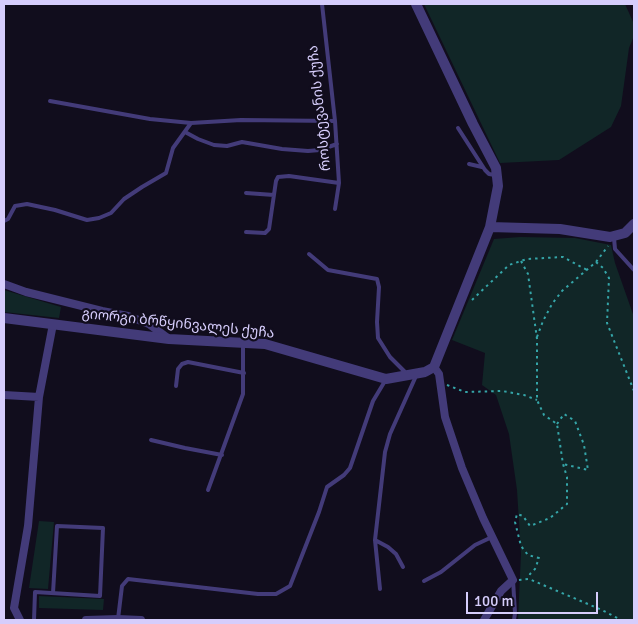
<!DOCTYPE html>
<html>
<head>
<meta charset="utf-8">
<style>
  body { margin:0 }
  #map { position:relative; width:638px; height:624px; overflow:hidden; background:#110d1d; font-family:Signika,sans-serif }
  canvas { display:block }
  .frame { position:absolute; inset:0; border:5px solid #d6cdfc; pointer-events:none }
  .scale { position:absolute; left:466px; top:592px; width:132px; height:22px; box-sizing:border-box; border:2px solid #d6cdfc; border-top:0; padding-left:6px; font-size:15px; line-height:18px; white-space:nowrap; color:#d6cdfc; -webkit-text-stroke:4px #110d1d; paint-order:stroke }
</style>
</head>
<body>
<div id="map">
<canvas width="638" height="624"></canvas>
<div class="frame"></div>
<div class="scale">100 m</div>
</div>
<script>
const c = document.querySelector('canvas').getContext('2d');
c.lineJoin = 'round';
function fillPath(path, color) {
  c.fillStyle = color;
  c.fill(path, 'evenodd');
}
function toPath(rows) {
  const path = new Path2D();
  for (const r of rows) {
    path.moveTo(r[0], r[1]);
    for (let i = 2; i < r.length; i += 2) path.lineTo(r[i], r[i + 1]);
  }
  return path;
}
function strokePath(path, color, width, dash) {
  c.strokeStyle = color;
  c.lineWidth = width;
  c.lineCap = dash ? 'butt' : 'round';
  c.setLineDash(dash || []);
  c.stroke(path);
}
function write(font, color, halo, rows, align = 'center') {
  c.font = font + ' Signika,"Noto Sans Georgian",sans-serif';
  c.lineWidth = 4.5;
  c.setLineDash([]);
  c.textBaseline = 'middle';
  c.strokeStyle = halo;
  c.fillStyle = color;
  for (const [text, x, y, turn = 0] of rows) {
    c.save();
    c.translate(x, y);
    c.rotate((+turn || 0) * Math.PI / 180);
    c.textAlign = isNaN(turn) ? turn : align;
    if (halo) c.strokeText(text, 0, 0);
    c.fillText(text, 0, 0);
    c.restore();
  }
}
fillPath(toPath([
  [424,4,625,4,634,24,634,36,629,48,621,106,611,127,559,160,500,163],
  [520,237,575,238,611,245,615,263,634,317,634,620,518,620,521,554,517,490,509,434,496,395,482,385,485,353,452,340,494,239],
  [4,290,61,307,59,318,4,312],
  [39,521,54,522,48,589,29,588],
  [39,596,104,599,103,610,39,608]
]), '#112627');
strokePath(toPath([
  [521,261,528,274,537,339,537,400,544,415,557,424,563,464,567,477,567,504,550,518,530,526,523,516,517,514,515,522,521,546,528,555,539,558,535,569,530,574,529,579],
  [596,262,603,268,609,278,607,323,634,391],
  [472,300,509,265,527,259,563,257,587,270],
  [537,337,543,321,552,304,562,291,596,262,608,246],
  [447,385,465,392,502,391,524,395,537,400],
  [557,424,564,414,575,421,584,445,588,470,563,464],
  [519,580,529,579,602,610,621,620]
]), '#35a5a8', 2, [2.5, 4]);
strokePath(toPath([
  [322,4,335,121,339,183,335,209],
  [50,101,150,119,191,123,241,120,335,121],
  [458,128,485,170,489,174,495,175],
  [185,132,198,139,214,145,227,146,242,142,282,149,308,151,320,150,337,144],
  [469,164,482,167],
  [246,193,274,195],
  [4,221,8,219,15,206,27,204,55,210,87,220,99,218,111,213,124,199,142,187,166,173,173,148,191,123],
  [246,232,265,233,269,229,276,181,278,177,289,176,339,183],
  [614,238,615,249,634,270],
  [309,254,328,270,377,279,379,287,377,322,378,338,390,357,407,374],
  [176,386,178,369,182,364,188,362,244,373],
  [151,440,185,448,222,455],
  [208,490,243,394,243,344],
  [375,540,388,547,396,554,403,567],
  [513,580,515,613,514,620],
  [424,581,441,572,475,545,492,537],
  [380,589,375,540,385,452,390,434,416,376],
  [118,619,122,586,128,579,258,594,276,594,290,586,319,512,327,487,344,475,350,468,373,401,385,381],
  [34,620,35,592,100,596,103,528,57,526,53,593]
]), '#433b79', 4);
strokePath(toPath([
  [4,284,26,292,102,311,128,316,149,324,169,339],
  [434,367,439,374,445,417,462,468,483,518,513,580,501,591,484,620],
  [4,395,39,397],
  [20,620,14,608,28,526,39,397,53,324],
  [86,620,118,619,141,620]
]), '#433b79', 8);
strokePath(toPath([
  [416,4,473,124,496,168,498,186,490,227],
  [4,318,169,339,265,344,386,379,425,372,434,367,490,227,560,229,610,237,625,233,634,224]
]), '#433b79', 10);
write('14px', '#d6cdfc', '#110d1d', [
  ["როსტევანის ქუჩა",320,108,-96],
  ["გიორგი ბრწყინვალეს ქუჩა",178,324,6]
]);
</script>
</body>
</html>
